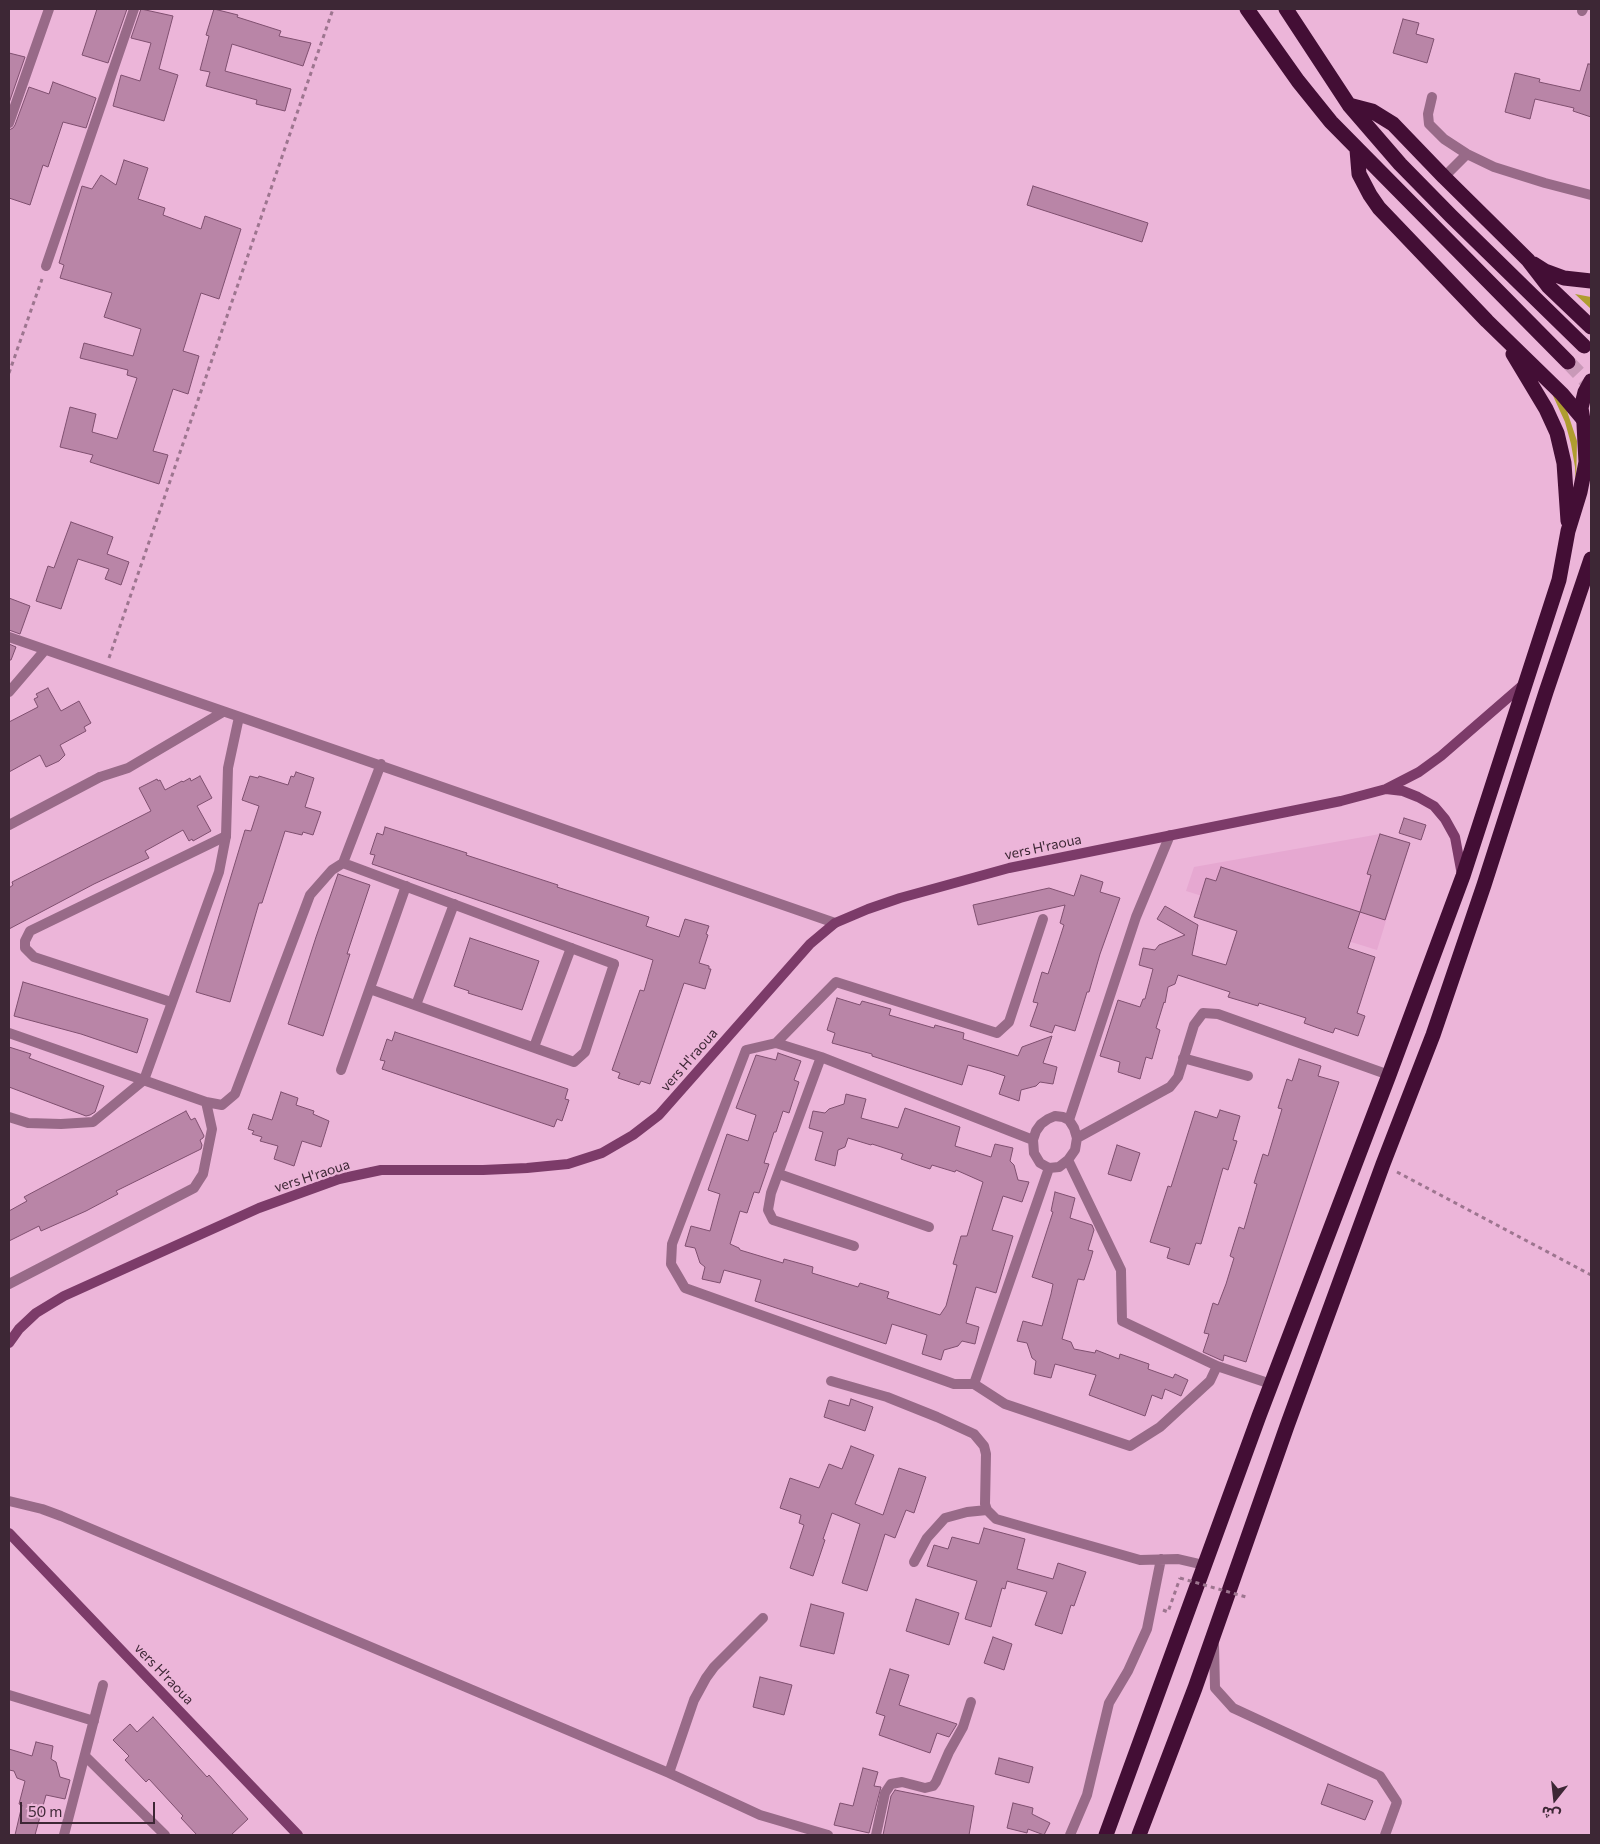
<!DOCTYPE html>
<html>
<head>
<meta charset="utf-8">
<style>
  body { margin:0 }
  #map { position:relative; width:1600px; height:1844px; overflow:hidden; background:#ecb5d9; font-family:Commissioner,"Noto Sans Arabic",sans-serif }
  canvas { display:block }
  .frame { position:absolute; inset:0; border:10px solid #3d2735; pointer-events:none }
  .north { position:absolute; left:1530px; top:1774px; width:50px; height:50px; -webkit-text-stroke:4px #ecb5d9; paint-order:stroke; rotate:196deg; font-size:14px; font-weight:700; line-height:20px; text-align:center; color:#3d2735 }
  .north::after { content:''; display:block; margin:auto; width:18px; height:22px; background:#3d2735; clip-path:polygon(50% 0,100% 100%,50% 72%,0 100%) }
  .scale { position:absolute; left:20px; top:1802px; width:135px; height:22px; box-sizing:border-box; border:2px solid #3d2735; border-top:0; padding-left:6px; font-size:15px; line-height:18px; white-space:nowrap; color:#3d2735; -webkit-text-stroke:4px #ecb5d9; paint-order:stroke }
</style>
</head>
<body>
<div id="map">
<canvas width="1600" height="1844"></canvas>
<div class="frame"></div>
<div class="north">ش</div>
<div class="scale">50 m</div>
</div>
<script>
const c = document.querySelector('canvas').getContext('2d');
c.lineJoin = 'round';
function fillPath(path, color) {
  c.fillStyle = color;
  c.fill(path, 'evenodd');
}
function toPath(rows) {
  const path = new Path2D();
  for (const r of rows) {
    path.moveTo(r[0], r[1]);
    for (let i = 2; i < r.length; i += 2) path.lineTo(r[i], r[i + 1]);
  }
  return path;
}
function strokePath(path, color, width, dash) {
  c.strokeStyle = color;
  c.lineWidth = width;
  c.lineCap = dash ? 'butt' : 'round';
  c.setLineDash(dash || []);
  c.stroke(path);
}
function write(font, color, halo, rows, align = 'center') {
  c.font = font + ' Commissioner,sans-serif';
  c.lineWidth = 4.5;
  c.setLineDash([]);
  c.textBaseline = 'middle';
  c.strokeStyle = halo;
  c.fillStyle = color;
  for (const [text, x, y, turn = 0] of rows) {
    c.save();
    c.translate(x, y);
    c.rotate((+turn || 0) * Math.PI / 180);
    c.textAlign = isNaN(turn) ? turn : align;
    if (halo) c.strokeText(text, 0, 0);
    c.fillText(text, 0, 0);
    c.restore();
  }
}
fillPath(toPath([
  [1380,834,1410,843,1377,950,1186,891,1194,867]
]), '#e6a8d1');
fillPath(toPath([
  [1575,294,1591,297,1591,309],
  [1550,389,1567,411,1577,441,1576,486,1575,467,1571,444,1565,422]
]), '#af9d2f');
const building = toPath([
  [97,9,127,9,108,63,82,55,97,9],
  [141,9,173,16,159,69,178,75,164,121,113,106,121,75,140,81,151,43,131,38,141,9],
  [214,9,238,15,237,17,281,31,279,36,311,43,303,66,232,44,225,71,291,89,285,111,256,104,257,100,206,86,210,72,200,70,209,36,206,35,214,9],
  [1403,19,1419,23,1416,34,1434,39,1427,63,1393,53,1403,19],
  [9,53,25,57,9,103,9,53],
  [1588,64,1591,64,1591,117,1573,111,1574,108,1535,99,1530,119,1505,112,1515,73,1540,79,1539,82,1580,91,1588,64],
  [53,82,96,98,86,128,63,122,48,167,43,165,30,205,9,198,9,130,13,128,15,125,29,87,49,94,53,82],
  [124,160,148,168,138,199,165,208,163,215,201,229,205,216,241,229,219,299,201,293,183,351,199,356,188,394,173,389,153,451,168,455,159,484,90,462,93,455,60,447,70,407,96,414,92,432,117,439,137,378,127,375,128,370,80,358,84,343,133,356,141,329,104,317,112,293,60,278,64,265,59,263,82,186,92,189,101,175,116,185,124,160],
  [1033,186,1148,223,1142,242,1027,205,1033,186],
  [71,522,113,537,107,554,129,562,121,585,105,579,109,569,78,559,61,609,36,601,48,566,54,568,71,522],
  [9,598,30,606,20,634,9,630,9,598],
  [9,644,16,647,11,660,9,660,9,644],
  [48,688,61,711,79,701,91,723,84,727,86,731,60,745,65,755,59,761,46,767,40,755,9,772,9,722,38,707,34,699,38,697,36,694,48,688],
  [296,772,314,778,305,807,321,812,313,835,303,832,302,835,285,831,262,903,259,903,230,1002,196,992,245,830,251,831,259,806,242,800,250,776,258,778,259,776,288,785,291,776,294,777,296,772],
  [200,776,212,798,197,806,211,831,193,841,192,839,189,841,183,830,145,851,149,858,94,884,9,929,9,888,13,885,12,882,151,811,139,788,157,779,158,781,160,780,165,790,182,781,183,782,190,778,191,781,200,776],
  [1404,818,1426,825,1421,840,1399,833,1404,818],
  [385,827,467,853,466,855,558,885,557,887,649,917,646,926,679,937,685,919,709,926,706,934,708,935,699,963,709,966,709,969,711,969,705,989,684,983,650,1084,641,1081,639,1085,618,1078,620,1073,612,1070,640,990,644,991,653,960,372,864,375,855,370,854,377,833,383,835,385,827],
  [1380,834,1410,843,1385,920,1360,912,1371,875,1367,874,1380,834],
  [1221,867,1360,912,1348,948,1375,957,1357,1013,1365,1016,1358,1036,1335,1028,1333,1033,1318,1028,1304,1023,1306,1018,1259,1003,1258,1006,1228,997,1230,992,1178,975,1175,984,1168,987,1165,1003,1164,1002,1156,1028,1160,1030,1152,1059,1146,1057,1140,1079,1118,1072,1120,1062,1100,1056,1118,1000,1140,1007,1143,999,1145,999,1153,969,1139,965,1143,948,1155,950,1159,945,1185,935,1157,919,1165,906,1198,925,1192,955,1226,965,1237,931,1194,917,1206,878,1216,881,1221,867],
  [338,874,370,885,347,954,350,954,323,1036,288,1024,316,937,338,874],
  [1081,875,1103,882,1100,892,1120,898,1100,954,1089,992,1087,992,1075,1031,1055,1025,1052,1033,1030,1026,1038,1003,1033,1002,1042,972,1048,974,1055,953,1064,925,1060,923,1065,905,978,925,973,905,1049,888,1074,896,1081,875],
  [470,938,539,961,522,1010,468,993,469,991,454,986,470,938],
  [23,982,148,1019,137,1053,81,1034,14,1016,23,982],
  [837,998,860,1005,862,1001,891,1009,889,1015,934,1028,935,1025,964,1033,963,1039,1018,1056,1022,1047,1052,1036,1043,1063,1057,1067,1053,1084,1040,1082,1036,1086,1021,1090,1019,1101,999,1094,1005,1076,990,1071,968,1065,962,1085,872,1056,872,1054,832,1043,835,1033,827,1030,837,998],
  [395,1032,568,1089,565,1099,569,1100,562,1121,557,1119,554,1127,382,1069,385,1061,380,1060,387,1039,392,1041,395,1032],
  [9,1047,31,1054,29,1058,104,1086,95,1112,90,1115,86,1116,9,1087,9,1047],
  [778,1053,801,1061,794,1080,799,1082,789,1113,783,1111,776,1132,774,1132,764,1163,769,1164,759,1193,754,1192,747,1213,740,1211,730,1244,739,1248,740,1250,783,1263,784,1259,813,1267,812,1273,858,1287,860,1283,889,1292,887,1298,940,1315,946,1306,957,1265,953,1264,961,1236,967,1236,983,1182,956,1170,955,1172,932,1165,930,1169,915,1164,901,1159,903,1154,872,1144,871,1145,848,1138,845,1147,838,1150,835,1166,815,1160,823,1132,809,1128,813,1111,825,1113,829,1109,844,1104,846,1094,866,1099,861,1118,898,1128,905,1108,960,1127,955,1146,991,1157,995,1144,1013,1148,1010,1161,1014,1165,1018,1180,1029,1182,1022,1202,1003,1196,992,1230,1013,1236,996,1293,976,1287,966,1323,979,1327,975,1344,962,1341,958,1346,944,1350,941,1360,922,1354,927,1335,892,1324,886,1344,755,1301,761,1280,724,1270,720,1283,702,1279,705,1267,700,1263,695,1248,685,1246,691,1226,710,1231,720,1194,708,1190,727,1134,748,1141,756,1115,736,1108,756,1055,776,1060,778,1053],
  [1299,1059,1321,1066,1318,1076,1339,1082,1246,1362,1224,1355,1223,1361,1203,1352,1209,1334,1204,1333,1213,1303,1218,1305,1226,1284,1234,1258,1230,1256,1239,1227,1244,1229,1257,1184,1254,1183,1263,1154,1268,1156,1282,1109,1278,1108,1287,1079,1292,1081,1299,1059],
  [281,1092,298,1098,296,1105,314,1111,313,1114,329,1121,321,1147,302,1141,294,1166,274,1159,278,1146,260,1141,262,1137,252,1134,254,1131,248,1129,253,1114,272,1120,281,1092],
  [1220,1110,1240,1116,1233,1140,1237,1141,1228,1170,1223,1168,1201,1244,1196,1243,1189,1265,1167,1258,1170,1248,1150,1242,1168,1186,1171,1187,1195,1111,1217,1118,1220,1110],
  [186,1111,191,1120,195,1118,204,1136,203,1138,200,1140,202,1145,201,1149,116,1191,118,1194,86,1211,41,1231,39,1226,9,1241,9,1211,27,1201,24,1197,186,1111],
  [1117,1145,1140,1153,1131,1181,1108,1174,1117,1145],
  [1055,1192,1075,1198,1070,1218,1092,1225,1094,1230,1088,1250,1093,1251,1091,1258,1084,1280,1078,1279,1062,1339,1071,1342,1074,1349,1095,1353,1096,1350,1119,1359,1120,1354,1149,1364,1148,1369,1173,1378,1175,1374,1188,1380,1181,1396,1165,1389,1162,1399,1152,1395,1145,1416,1089,1395,1096,1375,1055,1364,1051,1378,1034,1374,1036,1361,1032,1358,1027,1343,1017,1341,1023,1321,1042,1326,1051,1294,1053,1284,1032,1277,1053,1212,1051,1211,1055,1192],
  [851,1399,873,1407,865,1431,824,1417,829,1400,849,1406,851,1399],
  [851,1446,874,1455,855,1504,883,1515,899,1468,926,1477,914,1513,906,1510,895,1538,885,1534,867,1591,842,1583,860,1524,832,1513,823,1539,825,1540,813,1576,790,1568,804,1525,799,1523,801,1515,780,1508,790,1478,819,1488,829,1464,842,1469,851,1446],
  [984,1528,1025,1539,1017,1569,1053,1579,1058,1563,1086,1572,1074,1606,1071,1605,1062,1634,1035,1625,1047,1592,1007,1581,1005,1589,1002,1588,991,1627,965,1619,977,1581,927,1566,934,1545,948,1549,952,1537,979,1544,984,1528],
  [916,1599,959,1613,949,1645,906,1631,916,1599],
  [811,1604,844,1613,834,1654,800,1646,811,1604],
  [993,1637,1012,1644,1004,1670,984,1663,993,1637],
  [890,1669,909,1675,899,1705,957,1724,949,1737,937,1733,930,1753,879,1735,885,1716,876,1713,890,1669],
  [760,1677,792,1685,784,1715,753,1707,760,1677],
  [153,1717,207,1777,209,1775,248,1819,231,1835,197,1835,181,1818,183,1816,149,1779,146,1782,125,1760,129,1756,113,1740,130,1724,137,1732,153,1717],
  [36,1742,53,1746,51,1759,56,1762,60,1777,70,1780,65,1799,46,1795,35,1835,15,1835,22,1805,19,1804,25,1781,17,1778,14,1771,9,1770,9,1749,32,1756,36,1742],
  [999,1758,1033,1767,1029,1783,995,1774,999,1758],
  [863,1768,878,1772,874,1786,881,1787,869,1833,834,1825,840,1803,853,1806,863,1768],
  [1328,1784,1373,1801,1365,1820,1321,1804,1328,1784],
  [895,1790,974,1806,969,1835,883,1835,891,1796,895,1790],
  [1013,1803,1033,1808,1032,1814,1050,1823,1044,1835,1028,1829,1027,1833,1007,1828,1013,1803]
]);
fillPath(building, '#b985a7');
strokePath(building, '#7f4f6f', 1);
strokePath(toPath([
  [1568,362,1591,386]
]), '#c999b8', 15, [15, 8]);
strokePath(toPath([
  [9,373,42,279],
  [109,658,333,9],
  [1397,1172,1591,1275],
  [1163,1610,1168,1612,1180,1578]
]), '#9d758f', 3, [4, 4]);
strokePath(toPath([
  [9,825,100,777],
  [370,989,574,1062,585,1052,614,964],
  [171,1002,34,957,25,948,25,941,30,931,226,836],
  [416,1005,454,904],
  [534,1047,571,948],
  [341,1070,406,886],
  [9,1117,28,1123,61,1124,93,1122,144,1080]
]), '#986a88', 10);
strokePath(toPath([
  [1582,11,1583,9],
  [1432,97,1428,114,1429,124,1444,139,1467,154,1494,167,1545,183,1591,195],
  [9,123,49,9],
  [1444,177,1467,154],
  [46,266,134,9],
  [9,637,835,923],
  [9,692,45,650],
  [100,777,128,768,223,712],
  [343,863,614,964],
  [9,1033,206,1102,222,1105,235,1094,310,895,332,870,343,863,381,764],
  [776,1043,836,982,997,1033,1009,1022,1043,919],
  [821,1057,771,1193,768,1210,773,1220,854,1246],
  [1183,1058,1248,1076],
  [144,1080,219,872,226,836,228,768,239,717],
  [1055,1116,1063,1117,1069,1120,1074,1128,1077,1138,1075,1150,1068,1160,1059,1167,1049,1168,1040,1163,1034,1153,1033,1140,1036,1131,1041,1124,1048,1119,1055,1116],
  [1069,1120,1136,917,1170,835],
  [1077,1138,1170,1087,1178,1077,1194,1025,1203,1013,1218,1014,1389,1075],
  [1033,1140,821,1057,776,1043,746,1050,672,1244,671,1264,685,1288,954,1384,974,1384,1049,1168],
  [1068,1160,1121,1270,1122,1321,1217,1366,1271,1384],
  [779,1174,929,1227],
  [9,1284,194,1188,203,1174,212,1129,206,1102],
  [831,1381,887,1397,937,1417,974,1434,984,1446,986,1454,985,1504,987,1510,996,1519,1140,1560,1178,1559,1204,1565],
  [974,1384,1005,1404,1130,1446,1160,1427,1210,1381,1217,1366],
  [9,1501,42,1509,61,1516,669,1773,760,1815,828,1835],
  [914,1562,927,1538,945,1518,967,1512,987,1510],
  [1214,1645,1215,1688,1233,1708,1380,1776,1397,1802,1385,1835],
  [9,1695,94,1721],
  [85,1756,165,1835],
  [669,1773,694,1700,706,1678,714,1667,763,1618],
  [64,1835,103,1685],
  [876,1835,885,1793,891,1784,902,1782,925,1788,933,1786,936,1782,949,1752,963,1727,971,1702],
  [1070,1835,1087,1795,1109,1703,1128,1671,1147,1629,1161,1559]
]), '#986a88', 10);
strokePath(toPath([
  [1462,875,1455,837,1445,819,1434,806,1418,797,1403,791,1386,789,1419,772,1441,756,1524,684],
  [9,1343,19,1329,36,1313,64,1296,259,1208,339,1179,381,1170,483,1170,527,1168,568,1164,602,1153,633,1135,659,1115,810,944,835,923,868,909,900,898,1009,868,1341,801,1386,789],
  [9,1533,298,1835]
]), '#7c3b69', 10);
strokePath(toPath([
  [1247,9,1298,81,1331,122,1568,362],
  [1286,9,1349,105,1400,164,1451,216,1584,346],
  [1349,105,1372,111,1393,124,1444,177,1528,260,1548,286,1591,327],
  [1357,150,1359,174,1370,195,1379,208,1487,321,1562,394,1583,419],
  [1534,264,1545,271,1564,278,1591,281],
  [1513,354,1546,409,1557,433,1564,463,1568,521],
  [1583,420,1581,408,1585,392,1591,381],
  [1106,1835,1259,1416,1389,1075,1463,876,1559,580,1568,531,1580,492,1586,462,1584,424],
  [1139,1835,1195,1688,1287,1426,1383,1164,1433,1035,1484,885,1546,692,1591,559]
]), '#430e35', 15);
strokePath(toPath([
  [1180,1578,1246,1597]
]), '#9d758f', 3, [4, 4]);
write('14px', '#3d2735', '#ecb5d9', [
  ["vers H'raoua",1043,847,-12],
  ["vers H'raoua",689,1060,-49],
  ["vers H'raoua",312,1176,-18],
  ["vers H'raoua",164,1674,46]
]);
</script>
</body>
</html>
